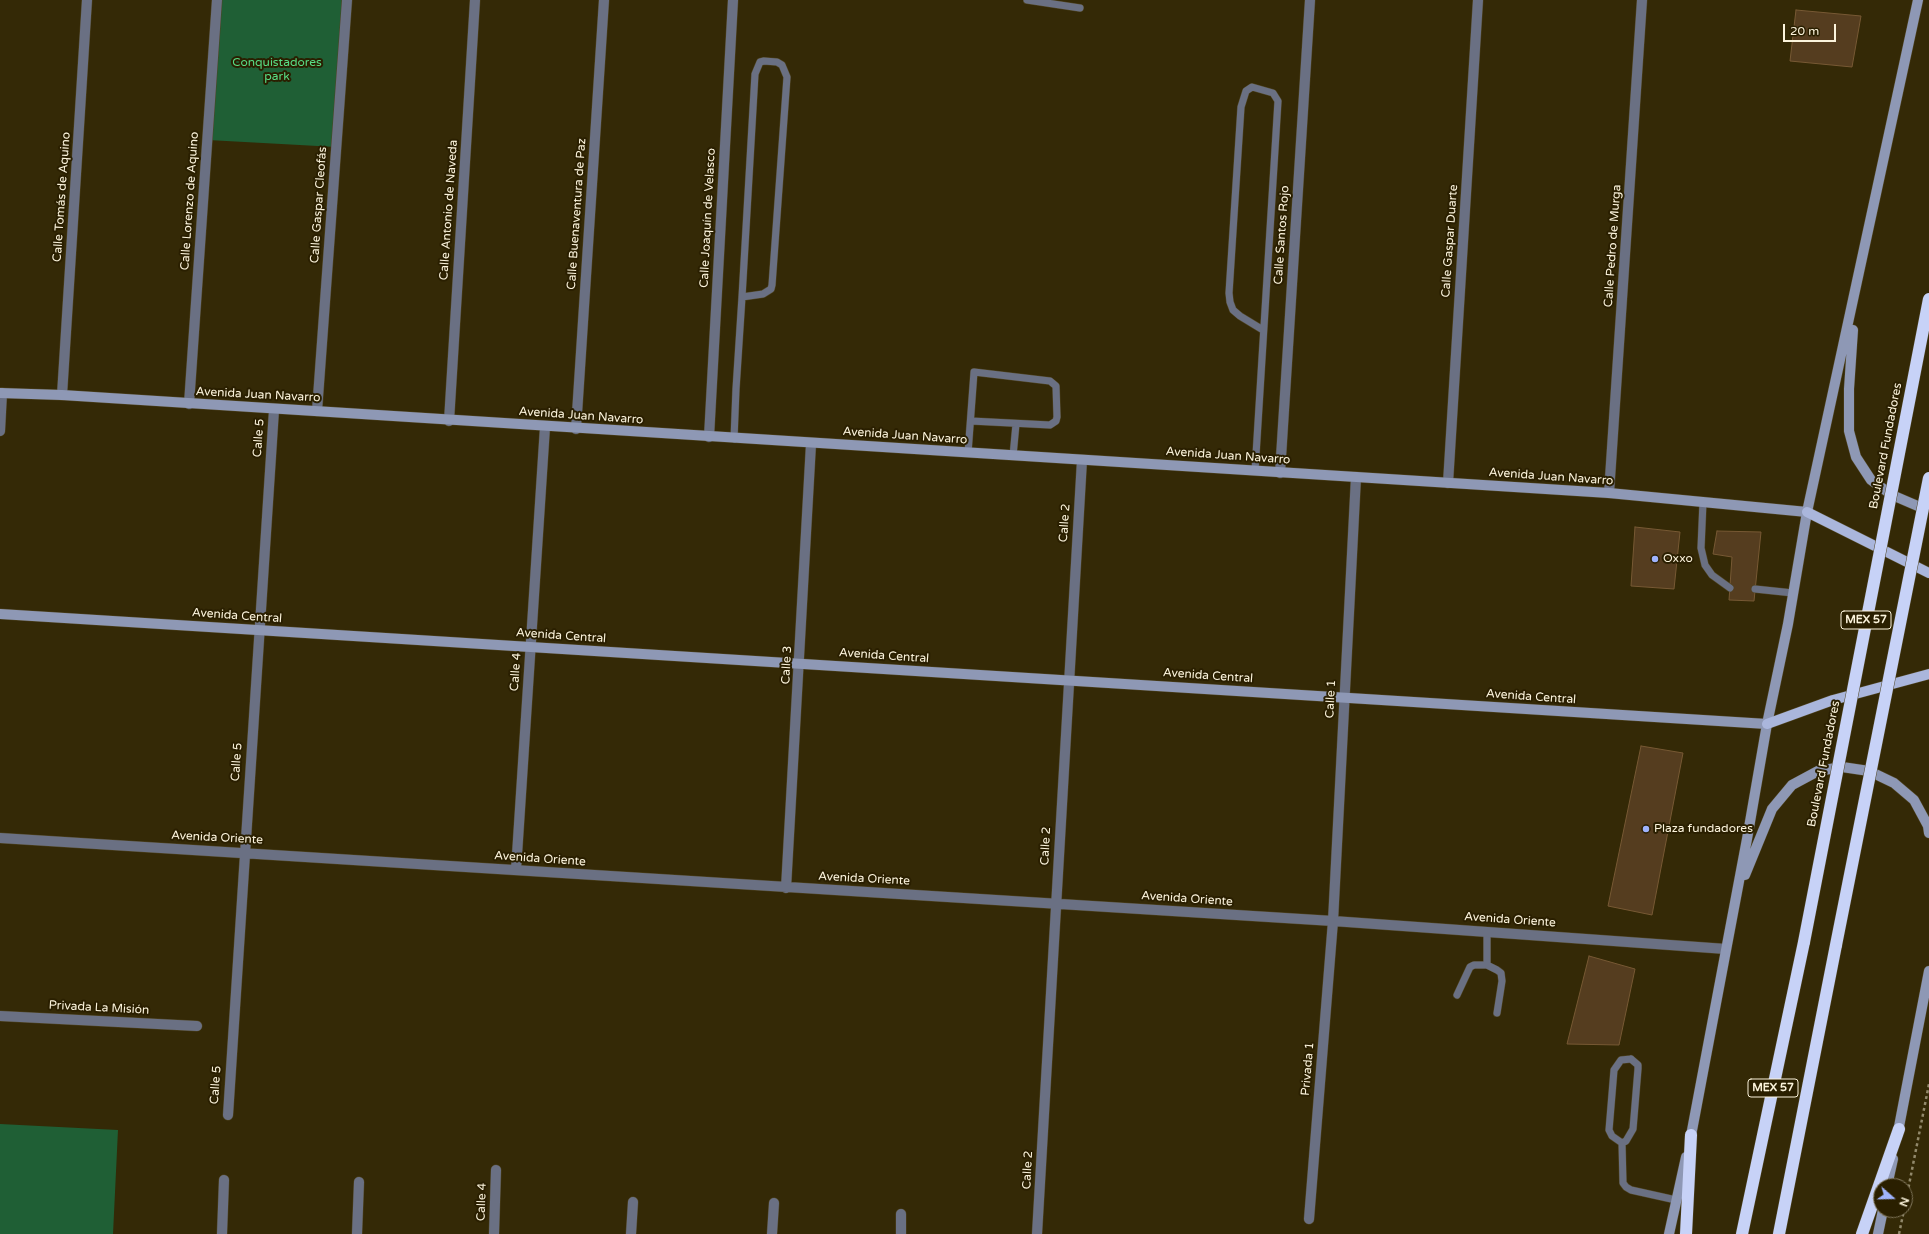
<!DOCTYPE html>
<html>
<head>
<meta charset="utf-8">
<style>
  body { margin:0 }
  #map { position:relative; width:1929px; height:1234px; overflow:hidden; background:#342906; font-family:"Varela Round",sans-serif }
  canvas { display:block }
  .north { position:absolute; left:1873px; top:1178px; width:40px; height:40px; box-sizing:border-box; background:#2a1f00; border:1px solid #7e7458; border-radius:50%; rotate:110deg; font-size:11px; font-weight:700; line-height:16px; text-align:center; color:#fcf4dc }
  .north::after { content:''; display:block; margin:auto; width:14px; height:18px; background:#9fb3fd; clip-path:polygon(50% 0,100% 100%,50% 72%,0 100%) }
  .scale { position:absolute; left:1783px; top:24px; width:53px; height:18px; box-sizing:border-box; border:2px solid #fcf4dc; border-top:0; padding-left:5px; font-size:12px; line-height:14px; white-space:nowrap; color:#fcf4dc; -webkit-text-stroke:3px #2a1f00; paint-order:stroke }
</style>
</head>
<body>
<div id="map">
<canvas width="1929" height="1234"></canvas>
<div class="north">N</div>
<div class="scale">20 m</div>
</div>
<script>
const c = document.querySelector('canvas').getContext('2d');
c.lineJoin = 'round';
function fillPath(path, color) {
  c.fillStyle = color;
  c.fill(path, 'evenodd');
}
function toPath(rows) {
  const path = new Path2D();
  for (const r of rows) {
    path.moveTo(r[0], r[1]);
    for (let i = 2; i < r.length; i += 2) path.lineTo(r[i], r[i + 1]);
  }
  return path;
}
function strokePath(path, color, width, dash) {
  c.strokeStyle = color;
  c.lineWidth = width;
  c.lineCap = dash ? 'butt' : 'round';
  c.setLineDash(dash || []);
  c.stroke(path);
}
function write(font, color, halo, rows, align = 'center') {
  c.font = font + ' "Varela Round",sans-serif';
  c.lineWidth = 4;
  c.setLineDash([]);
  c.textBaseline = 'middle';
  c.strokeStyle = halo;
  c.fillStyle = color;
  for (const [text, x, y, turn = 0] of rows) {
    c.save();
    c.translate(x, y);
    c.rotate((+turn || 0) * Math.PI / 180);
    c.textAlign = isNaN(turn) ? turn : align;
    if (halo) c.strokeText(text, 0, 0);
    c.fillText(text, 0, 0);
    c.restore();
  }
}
fillPath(toPath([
  [217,0,347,0,336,147,208,140],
  [0,1124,118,1130,113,1234,0,1234]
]), '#1f5f35');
const building = toPath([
  [1796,10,1861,16,1852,67,1790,61,1796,10],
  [1635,527,1680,532,1674,589,1631,586,1635,527],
  [1717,531,1761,532,1754,601,1729,600,1732,557,1713,554,1717,531],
  [1641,746,1683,753,1652,915,1608,906,1641,746],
  [1589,956,1635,969,1619,1045,1567,1044,1589,956]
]);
fillPath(building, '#553d1f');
strokePath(building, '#775934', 1);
const service = toPath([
  [1027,0,1080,8],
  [734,439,736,389,742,297,755,74,760,62,764,61,777,62,782,65,787,77,772,285,771,289,763,294,742,297],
  [968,453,974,372,1050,381,1056,386,1057,417,1056,421,1050,425,971,421],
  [1013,456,1016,424],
  [1255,471,1278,101,1273,93,1252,87,1246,91,1241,107,1229,293,1230,302,1233,310,1240,316,1263,330],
  [1703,502,1701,548,1705,565,1712,575,1730,588],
  [1755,589,1793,593],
  [1487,965,1487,932],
  [1457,995,1470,967,1474,965,1487,965,1497,970,1501,973,1502,981,1497,1013],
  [1631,1059,1638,1065,1638,1069,1633,1129,1626,1141,1622,1143,1612,1136,1609,1130,1614,1070,1621,1060,1631,1059],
  [1622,1143,1623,1183,1626,1187,1631,1190,1676,1200]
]);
const minor = toPath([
  [62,395,87,0],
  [189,404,217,0],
  [317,411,347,0],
  [449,421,475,0],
  [576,429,604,0],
  [0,431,2,393],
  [709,437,733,0],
  [1280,473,1310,0],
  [1448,483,1478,0],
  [1609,493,1642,0],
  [0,838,1333,921,1726,949],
  [516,870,545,427],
  [786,888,811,444],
  [0,1016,197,1026],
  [228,1115,274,410],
  [1309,1219,1333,921,1356,477],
  [222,1234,224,1180],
  [357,1234,359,1182],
  [494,1234,496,1170],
  [631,1234,633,1202],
  [772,1234,774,1203],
  [901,1234,901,1214],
  [1037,1234,1082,460]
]);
const secondary = toPath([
  [1853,330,1849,389,1849,431,1856,457,1871,480,1892,495,1920,507,1929,507],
  [0,393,62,395,1609,493,1807,512],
  [0,614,1767,724],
  [1745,875,1772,809,1792,785,1818,771,1842,767,1869,771,1894,783,1914,800,1928,826,1929,833],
  [1897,1137,1929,971],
  [1690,1141,1747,839,1767,724,1788,624,1807,512,1918,0],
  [1887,1186,1893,1159],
  [1669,1234,1686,1157],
  [1878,1234,1883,1210]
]);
const primary = toPath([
  [1807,512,1929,573],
  [1767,724,1833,700,1929,674]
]);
const motorway = toPath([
  [1686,1234,1691,1135],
  [1742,1234,1804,942],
  [1779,1234,1836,945],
  [1862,1234,1899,1129]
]);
strokePath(service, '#504524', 8);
strokePath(minor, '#504524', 11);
strokePath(secondary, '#504524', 11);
strokePath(primary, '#504524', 11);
strokePath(motorway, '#504524', 13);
strokePath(toPath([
  [1905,1205,1929,1084],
  [1899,1234,1904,1210]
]), '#92896b', 2.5, [3, 3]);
strokePath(service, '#6a7083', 7);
strokePath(minor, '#6a7083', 10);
strokePath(secondary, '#8e98b5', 10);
strokePath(primary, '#aab6dc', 10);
strokePath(motorway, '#c7d2f7', 12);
const motorwayBridge = toPath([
  [1804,942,1929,299],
  [1836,945,1929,478]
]);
strokePath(motorwayBridge, '#504524', 13, []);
strokePath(motorwayBridge, '#c7d2f7', 12);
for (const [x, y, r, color] of [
  [1655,559,4,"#9fb3fd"],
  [1646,829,4,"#9fb3fd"]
]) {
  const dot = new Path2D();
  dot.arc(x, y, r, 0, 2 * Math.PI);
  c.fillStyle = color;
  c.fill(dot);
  strokePath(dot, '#2a1f00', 1.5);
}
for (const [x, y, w] of [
  [1866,620,50],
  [1773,1088,50]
]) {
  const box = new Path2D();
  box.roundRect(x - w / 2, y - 9, w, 18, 3);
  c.fillStyle = '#2a1f00';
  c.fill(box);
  strokePath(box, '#fcf4dc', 1);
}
write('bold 11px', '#fcf4dc', null, [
  ["MEX 57",1866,620],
  ["MEX 57",1773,1088]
]);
write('12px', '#58dd85', '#2a1f00', [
  ["Conquistadores",277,63],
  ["park",277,77]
]);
write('12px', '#fcf4dc', '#2a1f00', [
  ["Calle Tomás de Aquino",62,197,-86],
  ["Calle Lorenzo de Aquino",190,201,-86],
  ["Calle Gaspar Cleofás",319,205,-86],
  ["Calle Antonio de Naveda",449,210,-86],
  ["Calle Buenaventura de Paz",577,214,-86],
  ["Calle Joaquín de Velasco",708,218,-87],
  ["Calle Santos Rojo",1282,235,-86],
  ["Calle Gaspar Duarte",1450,241,-86],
  ["Calle Pedro de Murga",1613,246,-86],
  ["Avenida Juan Navarro",258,395,3],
  ["Avenida Juan Navarro",581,416,4],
  ["Avenida Juan Navarro",905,436,4],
  ["Calle 5",259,438,-86],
  ["Boulevard Fundadores",1886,446,-79],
  ["Avenida Juan Navarro",1228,456,4],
  ["Avenida Juan Navarro",1551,477,4],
  ["Calle 2",1065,523,-86],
  ["Avenida Central",237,616,4],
  ["Avenida Central",561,636,4],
  ["Avenida Central",884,656,4],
  ["Calle 3",787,665,-87],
  ["Calle 4",516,672,-86],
  ["Avenida Central",1208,676,4],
  ["Avenida Central",1531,697,4],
  ["Calle 1",1331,699,-87],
  ["Calle 5",237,762,-86],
  ["Boulevard Fundadores",1824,764,-79],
  ["Avenida Oriente",217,838,3],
  ["Calle 2",1046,846,-87],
  ["Avenida Oriente",540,859,4],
  ["Avenida Oriente",864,879,3],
  ["Avenida Oriente",1187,899,4],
  ["Avenida Oriente",1510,920,4],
  ["Privada La Misión",99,1008,3],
  ["Privada 1",1308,1069,-85],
  ["Calle 5",216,1085,-86],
  ["Calle 2",1028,1170,-87],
  ["Calle 4",482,1202,-88]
]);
write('12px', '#fcf4dc', '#2a1f00', [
  ["Oxxo",1663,559],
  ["Plaza fundadores",1654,829]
], 'left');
</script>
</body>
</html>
